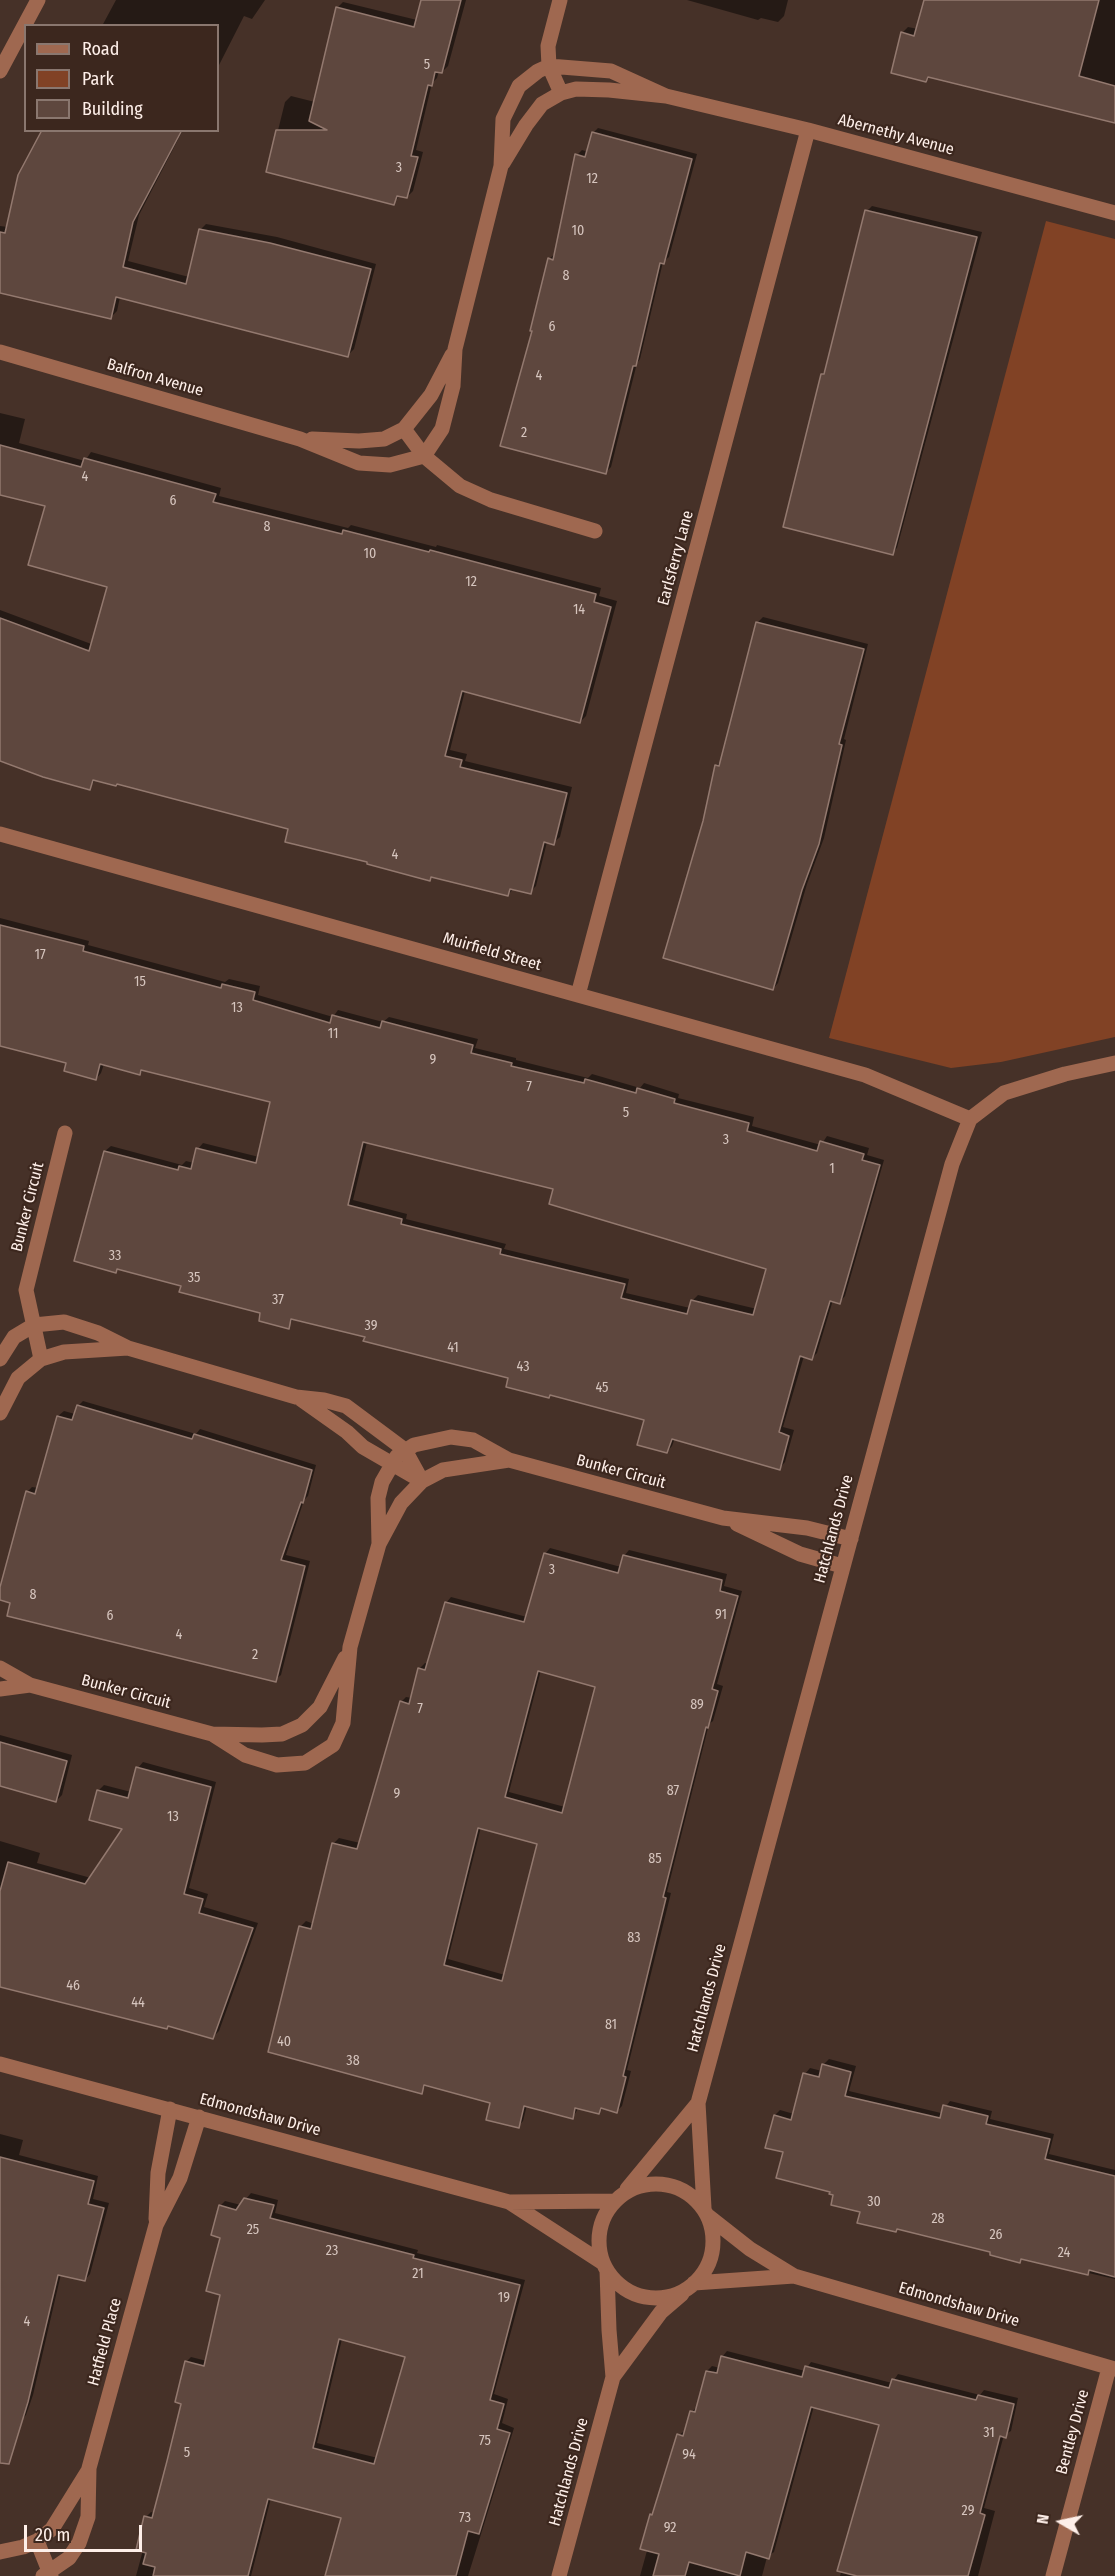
<!DOCTYPE html>
<html>
<head>
<meta charset="utf-8">
<style>
  body { margin:0 }
  #map { position:relative; width:1115px; height:2576px; overflow:hidden; background:#463128; font-family:"Fira Sans Condensed",sans-serif }
  canvas { display:block }
  .legend { position:absolute; left:24px; top:24px; width:195px; height:108px; box-sizing:border-box; background:#3c271e; border:2px solid #8a776f; margin:0; padding:8px 10px; list-style:none; font-size:18px; color:#feefe9 }
  .legend li { display:flex; align-items:center; gap:12px; height:30px }
  .legend b { width:30px; border:2px solid #8a776f }
  .north { position:absolute; left:1031px; top:2492px; width:60px; height:60px; -webkit-text-stroke:4px #3c271e; paint-order:stroke; rotate:279deg; font-size:16px; font-weight:700; line-height:24px; text-align:center; color:#feefe9 }
  .north::after { content:''; display:block; margin:auto; width:21px; height:27px; background:#feefe9; clip-path:polygon(50% 0,100% 100%,50% 72%,0 100%) }
  .scale { position:absolute; left:24px; top:2525px; width:118px; height:27px; box-sizing:border-box; border:3px solid #feefe9; border-top:0; padding-left:8px; font-size:18px; line-height:21px; white-space:nowrap; color:#feefe9; -webkit-text-stroke:4px #3c271e; paint-order:stroke }
</style>
</head>
<body>
<div id="map">
<canvas width="1115" height="2576"></canvas>
<ul class="legend">
<li><b style="height:8px;background:#9f6850"></b>Road</li>
<li><b style="height:16px;background:#814225"></b>Park</li>
<li><b style="height:16px;background:#5e473e"></b>Building</li>
</ul>
<div class="north">N</div>
<div class="scale">20 m</div>
</div>
<script>
const c = document.querySelector('canvas').getContext('2d');
c.lineJoin = 'round';
function fillPath(path, color) {
  c.fillStyle = color;
  c.fill(path, 'evenodd');
}
function toPath(rows) {
  const path = new Path2D();
  for (const r of rows) {
    if (r.length === 3) {
      path.moveTo(r[0] + r[2], r[1]);
      path.arc(r[0], r[1], r[2], 0, 2 * Math.PI);
      continue;
    }
    path.moveTo(r[0], r[1]);
    for (let i = 2; i < r.length; i += 2) path.lineTo(r[i], r[i + 1]);
  }
  return path;
}
function strokePath(path, color, width, dash) {
  c.strokeStyle = color;
  c.lineWidth = width;
  c.lineCap = dash ? 'butt' : 'round';
  c.setLineDash(dash || []);
  c.stroke(path);
}
function write(font, color, halo, rows, align = 'center') {
  c.font = font + ' "Fira Sans Condensed",sans-serif';
  c.lineWidth = 4.5;
  c.setLineDash([]);
  c.textBaseline = 'middle';
  c.strokeStyle = halo;
  c.fillStyle = color;
  for (const [text, x, y, turn = 0] of rows) {
    c.save();
    c.translate(x, y);
    c.rotate((+turn || 0) * Math.PI / 180);
    c.textAlign = isNaN(turn) ? turn : align;
    if (halo) c.strokeText(text, 0, 0);
    c.fillText(text, 0, 0);
    c.restore();
  }
}
fillPath(toPath([
  [1046,221,1115,239,1115,1037,1001,1062,951,1068,829,1038]
]), '#814225');
fillPath(toPath([
  [116,0,265,0,252,19,244,16,218,67,218,26,102,26],
  [423,0,466,0,448,66,442,72,439,71,437,78,432,83,416,150,423,152,413,191,407,197,400,195,394,203,268,171,285,102,291,96,315,102,337,8,343,2,417,20],
  [687,0,788,0,784,16,778,22,761,18,758,20],
  [925,0,1115,0,1115,121,931,76,926,81,902,33,908,27,918,29],
  [598,128,697,154,669,257,663,262,640,359,637,363,611,467,605,473,534,330,549,259,556,253,577,155,582,150,588,152,593,133],
  [54,130,183,130,139,215,128,261,189,277,200,230,206,224,277,237,376,264,354,349,348,355,120,297,117,311,111,317,0,292,0,226,8,227],
  [872,206,982,232,897,548,892,553,822,374,826,370,867,211],
  [0,413,25,419,19,443,85,461,91,452,221,488,219,496,348,528,351,525,436,547,437,545,601,588,599,596,617,601,586,716,580,722,465,691,450,750,467,754,465,761,572,787,560,837,553,843,547,842,536,886,530,892,514,888,508,895,433,876,429,880,369,861,290,828,117,783,96,779,89,788,0,760,0,610,94,645,109,586,47,505,0,493],
  [763,617,868,644,844,739,846,740,824,838,807,884,778,983,773,989,704,822,716,766,721,761,758,622],
  [0,918,89,941,88,945,225,982,229,979,260,986,258,995,333,1017,338,1010,383,1022,389,1017,478,1039,475,1048,516,1058,516,1060,588,1078,592,1074,640,1088,644,1083,679,1094,678,1098,754,1117,752,1126,821,1145,827,1136,869,1148,867,1155,884,1160,845,1296,840,1302,833,1300,817,1353,812,1358,804,1356,783,1427,794,1430,785,1462,780,1468,675,1438,672,1446,667,1452,646,1419,367,1336,294,1318,288,1327,262,1312,182,1284,119,1268,116,1271,105,1151,111,1146,182,1165,186,1161,194,1163,198,1149,203,1143,259,1157,272,1101,144,1069,140,1074,104,1064,101,1073,96,1079,68,1062,0,1044],
  [367,1142,555,1188,768,1268,757,1309,698,1295,692,1301,690,1308,626,1293,629,1279,504,1249,506,1244,406,1219,407,1214,353,1200],
  [83,1401,196,1434,200,1429,316,1465,308,1496,304,1500,286,1555,310,1561,281,1675,275,1680,0,1598,27,1492,32,1487,38,1488,58,1416,64,1411,75,1414,78,1406],
  [550,1548,621,1567,624,1556,629,1550,727,1574,724,1586,742,1591,717,1684,723,1686,713,1721,709,1724,667,1892,671,1893,627,2070,631,2071,622,2106,617,2111,604,2107,599,2113,579,2107,573,2117,527,2105,523,2121,518,2126,492,2102,427,2084,421,2092,300,1927,306,1921,314,1924,333,1844,339,1838,360,1843,401,1702,406,1697,412,1698,419,1669,425,1663,428,1664,446,1603,451,1597,527,1617,545,1554],
  [541,1670,597,1686,565,1807,509,1792],
  [481,1827,539,1843,505,1975,448,1959],
  [0,1735,72,1755,62,1795,56,1801,0,1785],
  [143,1762,216,1782,189,1888,208,1894,204,1907,258,1923,219,2031,213,2037,169,2025,0,1986,0,1841,40,1853,37,1863,91,1878,125,1828,98,1791,104,1785,131,1792,138,1768],
  [829,2059,856,2066,849,2091,941,2113,950,2101,992,2111,990,2119,1054,2134,1049,2154,1115,2170,1115,2279,1022,2258,1019,2261,992,2251,899,2228,896,2230,835,2194,785,2151,775,2115,780,2110,794,2114,805,2074,810,2068,822,2071,823,2065],
  [0,2134,23,2140,19,2155,98,2176,93,2199,109,2203,90,2274,85,2280,61,2274,33,2395,26,2415,21,2421,0,2463],
  [251,2193,278,2200,275,2213,418,2250,417,2253,525,2280,494,2394,508,2399,502,2423,514,2428,468,2576,332,2576,342,2517,271,2498,251,2576,136,2576,143,2550,146,2517,151,2512,155,2513,183,2403,186,2362,191,2357,207,2361,222,2294,220,2206,225,2201,241,2205],
  [342,2339,407,2356,378,2458,317,2443],
  [727,2351,805,2371,811,2362,892,2383,898,2374,980,2395,984,2390,1018,2398,1011,2431,1004,2435,984,2508,995,2511,978,2576,840,2576,881,2424,814,2406,774,2552,767,2557,762,2576,640,2576,679,2435,686,2430,692,2412,697,2406,707,2371,712,2366,720,2368,722,2357]
]), '#0007');
const building = toPath([
  [421,0,461,0,442,73,435,72,432,86,428,85,411,156,418,157,407,198,397,196,394,205,266,172,276,130,327,130,309,121,336,7,414,27,421,0],
  [924,0,1099,0,1079,76,1115,86,1115,123,928,77,926,82,891,73,901,32,914,36,924,0],
  [42,130,182,130,133,222,123,267,186,284,199,229,270,243,371,269,348,357,116,297,111,319,0,293,0,232,5,233,18,175,42,130],
  [592,132,692,159,664,264,660,263,636,366,633,366,606,474,500,446,532,331,530,331,548,258,553,260,575,154,585,157,592,132],
  [865,210,977,237,893,555,783,527,821,374,824,374,865,210],
  [0,445,81,467,84,458,216,494,213,502,342,534,343,530,429,552,430,550,596,594,594,602,611,607,580,723,462,691,445,756,462,760,460,767,567,793,554,845,544,842,531,894,510,889,508,896,431,877,430,881,367,864,367,862,285,842,288,829,117,784,116,786,93,780,90,790,43,777,0,761,0,618,89,651,107,587,28,565,45,506,0,495,0,445],
  [756,622,864,649,839,744,842,745,819,844,802,890,773,990,663,958,703,821,715,765,719,766,756,622],
  [0,925,84,946,83,951,221,988,222,984,255,992,253,1000,330,1023,332,1015,380,1028,382,1021,473,1045,471,1053,512,1063,511,1066,584,1083,585,1079,636,1093,637,1088,675,1099,674,1103,749,1123,747,1131,817,1151,820,1141,864,1154,862,1160,880,1165,840,1304,830,1301,812,1360,800,1356,779,1432,789,1436,780,1470,672,1439,667,1453,637,1445,644,1420,550,1395,549,1398,506,1387,508,1378,363,1341,365,1337,291,1319,289,1329,259,1321,260,1313,179,1292,181,1286,117,1269,116,1273,74,1261,104,1151,178,1170,179,1166,191,1169,196,1148,256,1163,270,1102,141,1070,140,1075,100,1064,96,1080,64,1071,66,1063,0,1046,0,925],
  [363,1142,553,1189,549,1204,766,1269,753,1315,691,1300,687,1314,621,1298,625,1284,500,1254,501,1249,401,1224,402,1219,348,1205,363,1142],
  [77,1405,192,1439,194,1434,312,1470,303,1503,301,1502,281,1560,305,1566,276,1682,7,1616,10,1603,0,1600,0,1587,26,1491,35,1494,57,1416,72,1420,77,1405],
  [544,1553,618,1573,623,1555,722,1580,720,1591,738,1596,712,1689,718,1691,708,1728,706,1727,663,1897,666,1898,623,2076,626,2077,617,2113,601,2108,599,2114,575,2108,573,2119,524,2106,519,2128,486,2120,490,2103,424,2085,422,2094,268,2052,299,1926,311,1929,332,1843,357,1849,400,1701,409,1704,418,1668,425,1670,445,1602,524,1622,544,1553],
  [538,1671,595,1687,562,1813,505,1797,538,1671],
  [478,1828,537,1844,502,1981,444,1965,478,1828],
  [0,1742,67,1761,56,1802,0,1786,0,1742],
  [136,1767,211,1787,184,1894,203,1899,199,1913,253,1928,213,2039,168,2026,167,2029,0,1987,0,1891,8,1862,85,1884,122,1829,89,1820,97,1790,128,1798,136,1767],
  [822,2064,851,2072,845,2096,940,2118,943,2105,988,2116,986,2124,1050,2139,1045,2159,1115,2176,1115,2277,1089,2270,1088,2275,1021,2259,1020,2263,990,2255,990,2252,897,2229,896,2232,857,2223,860,2212,831,2205,833,2195,829,2194,830,2192,776,2178,783,2152,765,2148,774,2115,791,2120,803,2073,819,2077,822,2064],
  [0,2157,94,2181,88,2204,104,2208,85,2281,58,2275,28,2402,9,2464,0,2463,0,2157],
  [244,2198,274,2205,270,2218,414,2255,413,2258,520,2285,490,2400,504,2404,497,2429,510,2433,479,2534,468,2531,456,2576,325,2576,341,2518,268,2499,248,2576,153,2576,155,2567,143,2564,146,2553,136,2550,144,2516,152,2518,167,2461,181,2404,175,2402,185,2361,204,2366,220,2295,206,2291,220,2238,211,2235,219,2205,236,2210,244,2198],
  [339,2339,405,2357,374,2464,313,2448,339,2339],
  [721,2356,802,2377,805,2366,889,2388,892,2379,976,2400,978,2395,1014,2404,1006,2438,1000,2436,980,2513,985,2515,968,2576,857,2576,837,2571,879,2425,811,2407,769,2559,746,2552,740,2576,689,2562,685,2576,653,2576,659,2554,640,2549,650,2514,652,2515,677,2434,683,2436,690,2411,695,2412,706,2371,717,2373,721,2356]
]);
fillPath(building, '#5e473e');
strokePath(building, '#93796f', 1.5);
strokePath(toPath([
  [560,0,548,46,549,66,561,93],
  [0,71,38,0],
  [503,163,526,125,542,104,561,93,576,89,609,90,666,96,808,130,1115,213],
  [0,352,300,439,359,463,390,465,424,456,442,429,453,386,455,349,501,166,503,119,519,86,538,71,549,66,611,71,666,96],
  [404,429,424,456,460,486,491,500,595,531],
  [312,439,359,441,384,439,404,429,431,395,452,355],
  [0,834,865,1075,970,1119],
  [578,995,808,130],
  [0,1359,14,1337,34,1325,64,1322,98,1333,128,1348,296,1397,324,1400,346,1406,405,1450,422,1481],
  [41,1359,26,1290,65,1133],
  [299,1398,347,1432,363,1447,420,1480],
  [0,1413,18,1378,41,1359,64,1352,128,1348],
  [737,1524,800,1554,842,1566],
  [379,1544,378,1498,382,1482,397,1456,414,1445,451,1437,473,1440,509,1460,723,1518,807,1528,851,1539],
  [0,1668,30,1685,212,1734,262,1735,282,1734,302,1725,320,1707,345,1658],
  [0,1689,30,1685],
  [212,1734,245,1755,277,1765,305,1763,333,1745,343,1723,350,1647,379,1544,401,1503,422,1481,443,1470,509,1460],
  [0,2064,509,2202,603,2263],
  [656,2241,57],
  [627,2189,698,2103],
  [509,2202,615,2201],
  [704,2208,698,2103,952,1164,970,1119,1004,1093,1065,1074,1115,1063],
  [708,2216,750,2249,794,2276,1115,2369],
  [156,2219,158,2173,170,2109],
  [607,2271,609,2330,613,2377],
  [694,2283,794,2276],
  [37,2541,51,2576],
  [0,2552,23,2547,37,2541,52,2529,88,2471],
  [43,2576,69,2558,79,2543,88,2517,89,2468,156,2225,180,2178,199,2117],
  [559,2576,613,2377,661,2312,682,2294],
  [1053,2576,1109,2368]
]), '#9f6850', 15);
write('14px', '#d6c5be', null, [
  ["5",427,65],
  ["3",399,168],
  ["12",592,179],
  ["10",578,231],
  ["8",566,276],
  ["6",552,327],
  ["4",539,376],
  ["2",524,433],
  ["4",85,477],
  ["6",173,501],
  ["8",267,527],
  ["10",370,554],
  ["12",471,582],
  ["14",579,610],
  ["4",395,855],
  ["17",40,955],
  ["15",140,982],
  ["13",237,1008],
  ["11",333,1034],
  ["9",433,1060],
  ["7",529,1087],
  ["5",626,1113],
  ["3",726,1140],
  ["1",832,1169],
  ["33",115,1256],
  ["35",194,1278],
  ["37",278,1300],
  ["39",371,1326],
  ["41",453,1348],
  ["43",523,1367],
  ["45",602,1388],
  ["3",552,1570],
  ["8",33,1595],
  ["91",721,1615],
  ["6",110,1616],
  ["4",179,1635],
  ["2",255,1655],
  ["89",697,1705],
  ["7",420,1709],
  ["87",673,1791],
  ["9",397,1794],
  ["13",173,1817],
  ["85",655,1859],
  ["83",634,1938],
  ["46",73,1986],
  ["44",138,2003],
  ["81",611,2025],
  ["40",284,2042],
  ["38",353,2061],
  ["30",874,2202],
  ["28",938,2219],
  ["25",253,2230],
  ["26",996,2235],
  ["23",332,2251],
  ["24",1064,2253],
  ["21",418,2274],
  ["19",504,2298],
  ["4",27,2322],
  ["31",989,2433],
  ["75",485,2441],
  ["5",187,2453],
  ["94",689,2455],
  ["29",968,2511],
  ["73",465,2518],
  ["92",670,2528]
]);
write('16px', '#feefe9', '#3c271e', [
  ["Abernethy Avenue",896,135,15],
  ["Balfron Avenue",155,378,16],
  ["Earlsferry Lane",676,558,-75],
  ["Muirfield Street",492,952,16],
  ["Bunker Circuit",28,1207,-76],
  ["Bunker Circuit",621,1472,15],
  ["Hatchlands Drive",834,1529,-75],
  ["Bunker Circuit",126,1692,15],
  ["Hatchlands Drive",707,1998,-75],
  ["Edmondshaw Drive",260,2115,15],
  ["Edmondshaw Drive",959,2305,16],
  ["Hatfield Place",105,2342,-75],
  ["Bentley Drive",1073,2432,-75],
  ["Hatchlands Drive",569,2472,-75]
]);
</script>
</body>
</html>
